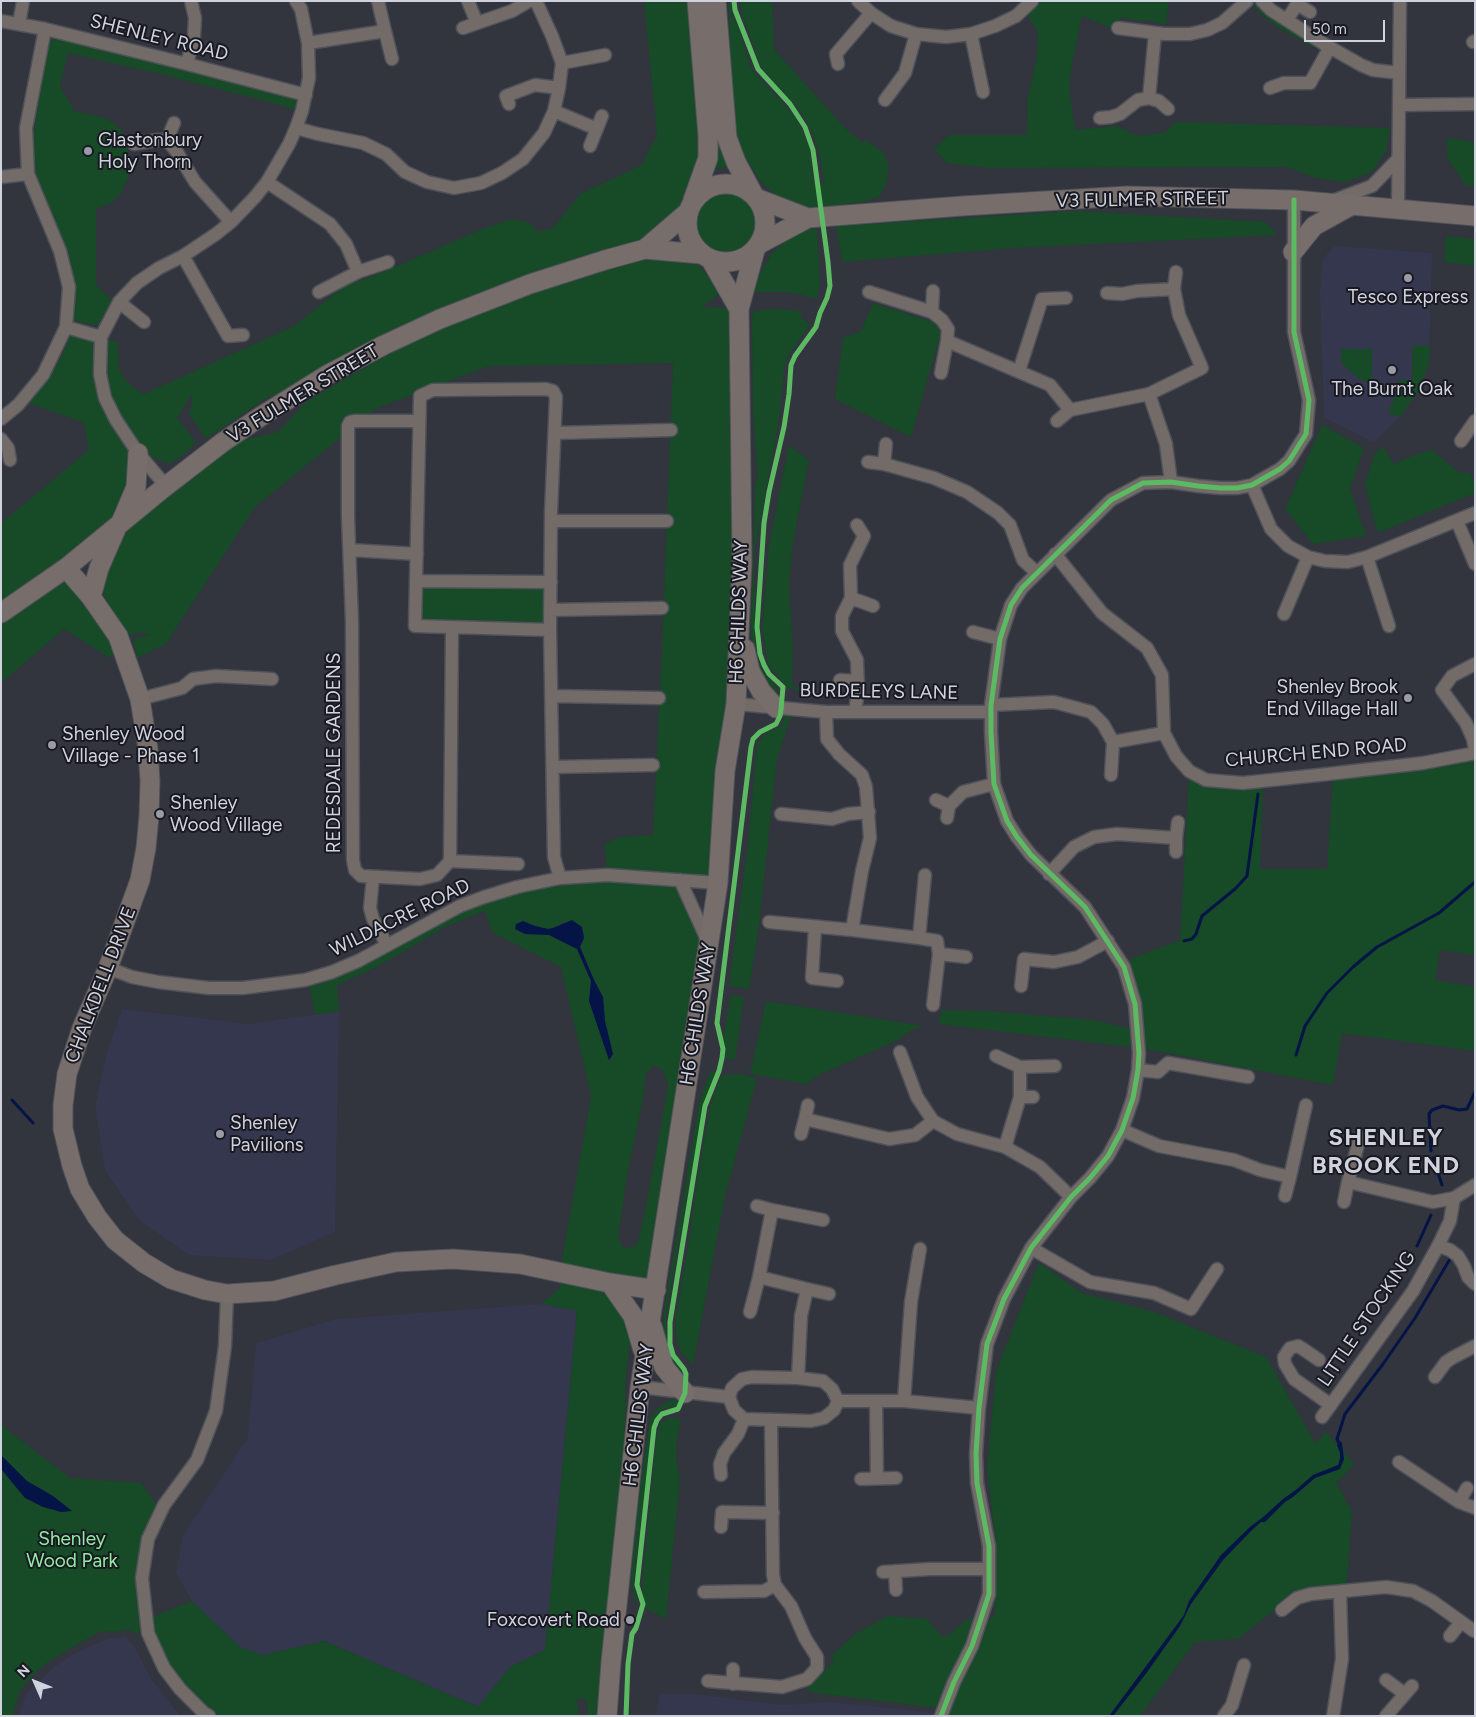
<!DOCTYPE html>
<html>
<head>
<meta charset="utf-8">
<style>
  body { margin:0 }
  #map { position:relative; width:1476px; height:1717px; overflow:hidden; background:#32343e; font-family:Figtree,sans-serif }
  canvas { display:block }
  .frame { position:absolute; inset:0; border:2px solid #d0d2de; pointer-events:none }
  .north { position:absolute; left:10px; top:1657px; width:50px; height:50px; -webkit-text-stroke:4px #181921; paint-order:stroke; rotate:314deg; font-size:14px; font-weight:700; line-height:20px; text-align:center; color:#d0d2de }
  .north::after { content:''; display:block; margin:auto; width:18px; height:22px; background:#d0d2de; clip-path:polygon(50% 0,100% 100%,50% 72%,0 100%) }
  .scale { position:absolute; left:1304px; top:20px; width:81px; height:22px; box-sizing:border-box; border:2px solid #d0d2de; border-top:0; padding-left:6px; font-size:15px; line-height:18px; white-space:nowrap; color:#d0d2de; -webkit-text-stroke:4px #181921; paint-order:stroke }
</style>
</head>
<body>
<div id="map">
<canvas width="1476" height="1717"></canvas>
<div class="frame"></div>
<div class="north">N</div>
<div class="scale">50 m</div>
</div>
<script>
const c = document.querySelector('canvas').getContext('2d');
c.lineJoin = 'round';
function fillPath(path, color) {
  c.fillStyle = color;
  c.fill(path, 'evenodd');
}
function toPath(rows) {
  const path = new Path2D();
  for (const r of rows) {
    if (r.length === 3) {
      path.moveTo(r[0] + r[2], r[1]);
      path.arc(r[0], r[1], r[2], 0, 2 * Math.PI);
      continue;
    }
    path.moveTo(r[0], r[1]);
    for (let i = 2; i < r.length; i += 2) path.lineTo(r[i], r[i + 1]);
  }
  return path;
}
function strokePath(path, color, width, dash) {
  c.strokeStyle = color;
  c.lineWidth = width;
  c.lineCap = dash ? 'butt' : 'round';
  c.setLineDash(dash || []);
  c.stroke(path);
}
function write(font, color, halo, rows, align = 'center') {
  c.font = font + ' Figtree,sans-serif';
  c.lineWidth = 4;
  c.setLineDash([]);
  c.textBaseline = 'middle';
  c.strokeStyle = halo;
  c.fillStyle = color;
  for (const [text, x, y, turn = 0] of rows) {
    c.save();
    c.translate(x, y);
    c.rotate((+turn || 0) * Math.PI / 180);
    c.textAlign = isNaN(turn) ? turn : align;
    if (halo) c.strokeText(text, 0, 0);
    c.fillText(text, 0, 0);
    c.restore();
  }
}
fillPath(toPath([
  [1334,246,1432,253,1429,357,1426,373,1418,392,1412,400,1400,417,1375,441,1370,441,1324,417,1320,291,1323,259],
  [122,1009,249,1024,339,1011,335,1232,270,1260,189,1255,139,1220,105,1170,95,1106,107,1052],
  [541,1304,577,1310,545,1650,510,1667,479,1707,324,1641,263,1655,239,1647,192,1601,176,1573,183,1535,248,1437,256,1343,336,1319],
  [126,1637,135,1648,150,1677,180,1716,19,1716,26,1694,53,1668,71,1655,107,1639],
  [659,1694,696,1694,783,1705,831,1702,934,1713,934,1716,656,1716]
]), '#35374e');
fillPath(toPath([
  [644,1,696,1,703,145,688,194,676,211,654,236,265,399,206,439,188,411,192,407,192,394,177,418,196,442,187,452,170,464,150,456,131,438,125,444,133,463,120,523,66,568,120,645,110,658,64,629,1,683,1,523,89,450,84,423,29,403,60,360,73,329,118,342,118,357,119,368,124,379,134,388,144,394,294,326,343,287,383,272,485,228,512,219,530,223,536,231,544,231,554,227,580,194,642,165,657,135],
  [706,1,712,1,731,167,713,169],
  [728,1,730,1,732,17,738,26,750,65,756,75,783,103,796,119,803,132,810,150,813,182,825,184,818,150,812,132,800,111,761,67,742,13,740,1,772,1,774,49,842,125,861,142,867,141,884,153,889,166,886,184,879,197,863,202,843,204,843,208,816,211,779,198,760,181,737,144,735,134],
  [1040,1,1169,1,1166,25,1150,21,1133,20,1123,17,1117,22,1115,30,1082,16,1072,63,1069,88,1075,130,1116,126,1138,136,1164,133,1176,122,1390,128,1386,151,1372,172,1346,182,1316,178,1286,167,989,168,947,163,934,149,949,135,1027,135,1028,96,1037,56,1038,32,1027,14],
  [1258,1,1322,44,1323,52,1280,29,1263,16,1253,6],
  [56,37,294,97,299,103,297,111,273,103,164,75,68,53,60,86,75,112,94,115,107,119,119,127,126,139,130,164,129,175,122,192,111,203,96,209,96,285,112,300,99,324,93,325,72,320,37,178,34,163,34,133,39,98,47,52,51,41],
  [1447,138,1475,142,1475,187,1466,186,1447,157],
  [727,222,30],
  [1076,211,1265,222,1278,235,1011,248,842,262,836,226],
  [817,228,820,281,817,299,790,292,751,292,757,279,772,253,792,236,807,230],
  [1446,236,1475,239,1475,266,1444,262],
  [666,259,698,265,723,292,701,307,730,308,741,431,718,883,680,880,709,944,656,1290,611,1283,630,1340,625,1385,626,1407,607,1716,587,1716,588,1707,585,1699,577,1699,579,1716,209,1716,180,1689,145,1620,192,1601,240,1647,263,1655,324,1641,478,1707,510,1667,545,1650,577,1311,541,1304,560,1288,560,1271,591,1096,561,967,493,933,485,911,447,926,375,968,337,985,339,1011,315,1015,308,979,484,897,607,874,605,844,620,837,653,835,662,648,673,363,489,366,377,408,255,507,166,644,137,658,133,639,151,635,139,632,125,637,104,595,102,583,118,543,133,524,206,465,244,440,278,432,307,401,404,345,479,310,625,261],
  [526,922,535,926,548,929,553,928,565,922,582,927,584,938,580,947,594,980,603,997,605,1021,613,1054,609,1060,589,1001,591,981,577,949,549,935,525,934],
  [653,1065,663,1070,668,1086,645,1212,637,1245,624,1249,618,1237,628,1170,643,1099,646,1074],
  [873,303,933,322,941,332,911,437,835,399,843,338,861,331],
  [775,309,800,311,803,314,800,319,805,320,810,324,787,358,784,371,779,421,754,553,755,643,758,659,764,672,777,688,778,695,770,687,761,674,756,661,752,646,751,620,755,486,758,477,753,413,752,321,753,311],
  [1430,345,1429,364,1418,392,1400,417,1388,413,1396,392,1399,391,1399,380,1412,380,1412,346],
  [1341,349,1372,349,1372,381,1365,382,1358,378,1348,369,1341,362],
  [1322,425,1364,448,1350,489,1366,536,1313,544,1285,509],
  [789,445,809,460,793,542,789,586,793,649,792,683,795,687,801,688,803,690,796,690,787,687,768,664,762,629,769,545],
  [1383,447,1394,464,1414,455,1432,450,1459,473,1470,473,1475,483,1475,493,1380,532,1376,528,1365,485,1375,453],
  [419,584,548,585,547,627,417,624],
  [786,716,791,716,777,759,759,925,749,989,729,986,748,844,757,744,766,733,780,727],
  [1475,755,1475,955,1440,950,1435,980,1475,987,1475,1051,1342,1033,1333,1085,1146,1049,1143,1019,1137,989,1128,960,1180,940,1189,777,1263,784,1260,869,1327,869,1333,778],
  [731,995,744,997,735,1060,725,1058,726,1051,723,1038],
  [766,1001,923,1026,912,1030,894,1042,821,1074,806,1084,750,1074],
  [942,1010,987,1011,1093,1020,1129,1028,1131,1047,947,1025,938,1023],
  [710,1071,715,1072,703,1108,666,1316,667,1335,673,1359,684,1371,682,1378,674,1369,663,1332,664,1311,699,1103],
  [740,1074,757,1079,725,1196,693,1365,681,1352,676,1337,676,1317,689,1241,698,1176,710,1108,717,1086,723,1075],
  [1039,1263,1082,1293,1154,1312,1266,1357,1315,1443,1326,1432,1354,1464,1345,1475,1336,1482,1352,1512,1347,1582,1289,1598,1238,1639,1195,1642,1140,1716,938,1716,937,1708,815,1693,806,1689,834,1661,830,1657,855,1634,888,1616,927,1619,942,1636,948,1636,967,1619,991,1619,995,1613,996,1543,987,1469,996,1371],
  [682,1399,680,1405,664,1409,659,1412,652,1425,635,1573,634,1587,639,1607,634,1599,631,1577,639,1497,650,1418,656,1410,667,1401],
  [670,1417,681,1420,677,1438,676,1457,680,1479,666,1619,645,1608,642,1584,657,1434,660,1424],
  [1,1422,5,1428,70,1478,141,1483,159,1508,139,1579,141,1630,138,1634,128,1630,112,1632,104,1631,95,1634,49,1661,33,1675,20,1691,12,1716,1,1716]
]), '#174a27');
fillPath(toPath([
  [572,920,582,927,584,938,580,947,594,980,603,997,605,1021,613,1054,609,1060,589,1001,591,981,577,949,549,935,525,934,515,929,516,924,523,921,535,926,548,929,553,928],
  [1340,1441,1342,1443,1344,1459,1340,1469,1315,1478,1293,1497,1285,1502,1265,1522,1261,1522,1251,1531,1223,1560,1191,1604,1180,1626,1145,1675,1113,1716,1109,1716,1184,1615,1189,1601,1221,1555,1251,1526,1262,1518,1283,1499,1297,1489,1313,1475,1338,1465,1340,1459,1340,1453,1337,1445],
  [1,1455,27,1481,53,1496,72,1511,61,1512,54,1510,43,1507,25,1498,1,1469]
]), '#041446');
strokePath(toPath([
  [1184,941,1192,939,1196,934,1202,916,1235,889,1247,876,1258,794],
  [1296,1055,1305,1026,1327,993,1353,967,1377,947,1439,913,1475,882],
  [12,1100,33,1123],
  [1431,1151,1429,1114,1432,1110,1443,1106,1459,1110,1467,1109,1475,1092],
  [1433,1158,1442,1185],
  [1417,1246,1431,1215],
  [1340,1445,1337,1439,1345,1414,1383,1364,1415,1318,1450,1259]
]), '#041446', 3);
const street = toPath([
  [468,1,477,23],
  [858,1,871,13,891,26,916,34,946,37,971,34,995,26,1016,16,1032,1],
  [1262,1,1271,10,1324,44,1361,65,1373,70,1399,73],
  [1287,20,1297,4,1310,12],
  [1,21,45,29,187,64,306,95],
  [19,24,23,1],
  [463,28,512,11,529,1],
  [1118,28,1164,34,1190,34,1207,30,1222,23,1247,1],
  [385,31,392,59],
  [971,34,983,92],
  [1473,42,1475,41],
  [308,43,385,31,378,1],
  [562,63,605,55],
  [187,64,194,36,195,18,191,1],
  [838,64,836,54,871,13],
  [1270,88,1284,83,1310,83,1330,47],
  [1149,98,1159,101,1168,109],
  [885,100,905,73,916,34],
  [509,104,506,96,535,85,559,88],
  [1400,105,1475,104],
  [554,111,597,129],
  [1100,118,1111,117,1120,114,1138,100,1149,98,1155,33],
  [174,123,167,140,177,152,195,182,231,222],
  [296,128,318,134,363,143,386,154,405,172,427,182,454,188,481,183,502,173,523,159,544,133,554,111,559,88,562,63,552,36,536,1],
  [134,144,157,140,167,140],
  [590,146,602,116],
  [1,177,28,174],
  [267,182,330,224,346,244,358,272],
  [1332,201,1372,186,1398,159],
  [1398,208,1400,1],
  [183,256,228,336,243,335],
  [319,292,358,272,388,262],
  [869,292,932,312,942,320,948,329,947,341],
  [1107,293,1122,294,1137,291,1174,289],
  [119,302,144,322],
  [932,312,933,291],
  [66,327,101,337],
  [1019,371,1042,299,1066,298],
  [941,373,947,341,1050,385,1070,410],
  [1,419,18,405,43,375,66,327,69,287,60,251,28,174,26,128,45,29],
  [418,421,354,421,350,422,348,426,348,516,352,622,353,860,355,870,361,876,420,879,437,875,450,861,452,628],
  [1057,421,1070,410,1149,394],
  [555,433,671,430],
  [1,439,8,448,10,460],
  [1461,441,1475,421],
  [868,462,884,464,934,478,967,492,998,513,1010,525,1023,560,1037,573],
  [884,464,886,444],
  [1171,482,1166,444,1149,394,1202,368,1179,315,1174,289,1176,272],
  [1252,485,1271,529,1288,546,1308,557,1325,561,1348,562,1367,557,1475,513],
  [166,486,138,453,116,420,105,398,100,374,101,337,119,302,137,283,159,268,183,256,216,234,231,222,255,197,267,182,289,144,296,128,302,111,309,78,308,43,301,9,296,1],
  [551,521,667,521],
  [1457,521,1475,564],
  [350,550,417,554],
  [1055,554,1102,613,1147,648,1162,675,1164,733,1176,756,1189,771,1206,780,1243,783,1328,774,1423,763,1475,753],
  [1367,557,1389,626],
  [417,581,551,582],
  [851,598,873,606],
  [550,610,662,608],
  [1284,614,1308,557],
  [550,630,415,626,420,396,433,390,546,389,553,391,556,397,551,512,550,630,554,857,560,878],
  [973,632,1000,639],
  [1475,664,1452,676,1442,690,1466,723,1473,739,1475,750],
  [840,680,858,681],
  [551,696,659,698],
  [140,699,182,688,193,679,216,676,272,679],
  [736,704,826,712,991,712],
  [991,705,1054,702,1091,712,1103,724,1113,742,1111,775],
  [826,712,827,739,839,754,862,775,866,787,870,838,862,871,852,930,919,938,925,875],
  [855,712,858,691,857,660,842,631,842,616,851,598,850,565,864,536,857,525],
  [1113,742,1164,733],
  [553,767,653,765],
  [936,800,949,806],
  [781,814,832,819,848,814,869,812],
  [947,818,949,806,963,792,994,784],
  [1176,838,1176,852],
  [450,861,518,864],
  [1049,874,1074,847,1094,837,1117,834,1176,838,1178,822],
  [373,877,370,908,373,919,387,945],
  [680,880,709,944],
  [769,922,852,930],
  [815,927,812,978,837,981],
  [919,938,937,941,939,954,966,957],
  [108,968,132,977,158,982,209,988,243,988,305,980,332,972,358,961,460,906,484,897,517,887,560,878,607,875,718,883],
  [1021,986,1024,959,1054,962,1078,957,1108,941],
  [933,1005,939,954],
  [900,1052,917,1097,933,1121,957,1134,1005,1147,1040,1167,1071,1197],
  [996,1056,1020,1067,1055,1066],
  [1138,1070,1158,1072,1168,1063,1248,1077],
  [1020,1097,1020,1067],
  [808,1105,805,1119,889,1139,915,1135,933,1121],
  [1122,1130,1159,1146,1234,1160,1260,1170,1290,1177,1306,1105],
  [801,1134,805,1119],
  [1360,1137,1348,1182,1433,1202,1454,1198],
  [1005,1147,1020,1097,1033,1097],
  [1285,1196,1290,1177],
  [1344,1202,1348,1182],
  [757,1206,772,1210,759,1277],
  [772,1210,823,1220],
  [1438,1246,1450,1250,1458,1256,1464,1266,1468,1277,1475,1284],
  [1031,1248,1090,1282,1154,1293,1191,1309,1217,1269],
  [807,1289,829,1294],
  [750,1312,759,1277,807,1289,801,1316,798,1378],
  [1319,1360,1303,1349,1298,1346,1290,1348,1284,1357,1285,1364,1294,1379,1331,1405],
  [752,1377,798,1378,823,1381,832,1389,838,1401,834,1410,824,1418,811,1421,744,1419,734,1410,729,1397,732,1388,742,1379,752,1377],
  [1435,1377,1446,1362,1452,1358,1475,1346],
  [640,1387,729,1397],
  [838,1401,904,1401,979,1408],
  [876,1401,877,1477],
  [904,1401,911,1302,920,1249],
  [1322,1417,1413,1291,1438,1246,1450,1221,1454,1198,1475,1185],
  [1399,1462,1459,1502,1475,1508],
  [721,1475,720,1464,724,1453,738,1434,744,1419],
  [861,1479,896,1478],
  [1459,1502,1467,1488],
  [721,1527,722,1512,773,1513],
  [895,1571,896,1590],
  [883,1572,930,1569,989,1569],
  [704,1592,764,1591,775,1585],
  [1282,1610,1297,1598,1311,1594,1386,1587,1413,1591,1432,1601,1474,1631],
  [1450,1636,1461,1622],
  [1386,1680,1405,1694],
  [708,1681,782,1687,807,1679,817,1668,817,1657,805,1638,791,1606,775,1585,773,1575,771,1421],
  [733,1684,733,1669],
  [209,1716,204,1713,180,1689,164,1668,148,1633,142,1578,148,1539,164,1505,197,1460,216,1411,225,1346,227,1294],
  [941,1716,954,1682,972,1646,989,1594,989,1546,977,1483,976,1454,979,1408,987,1344,1004,1299,1031,1248,1071,1197,1090,1178,1108,1156,1122,1130,1133,1098,1138,1070,1139,1053,1135,1004,1124,967,1085,907,1031,855,1017,837,1007,821,994,784,991,732,991,705,1000,639,1011,605,1022,588,1111,500,1143,483,1171,482,1198,486,1220,488,1237,488,1252,485,1280,469,1289,461,1306,434,1309,400,1294,332,1294,200],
  [1224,1716,1232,1705,1244,1665],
  [1333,1716,1342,1659,1340,1592],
  [1386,1716,1412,1686]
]);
const secondary = toPath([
  [716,1,727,138,736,162,753,194],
  [726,223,39],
  [756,198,808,218],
  [693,200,708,158,708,136,697,1],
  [759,244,808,218,962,206,1127,196,1294,200,1475,216],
  [645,249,688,212],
  [1293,252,1314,226,1354,204],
  [711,260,739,309],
  [122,520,136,487,138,453],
  [66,568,91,597,118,636,140,699,148,749,150,781,149,816,146,848,140,880,108,968,82,1028,67,1074,63,1105,63,1129,72,1166,80,1189,97,1217,115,1240,144,1263,171,1279,205,1290,227,1294,274,1291,336,1275,396,1262,453,1259,520,1264,610,1283,656,1290],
  [91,597,99,568,116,529],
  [1,613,66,568,166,486,223,442,260,417,327,375,384,345,440,319,530,284,605,260,645,249,701,254],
  [745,649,750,671,761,691,776,708],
  [610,1283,633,1316,643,1350],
  [652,1326,664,1367,685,1393],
  [607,1716,611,1662,640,1387,718,883,725,771,736,704,742,562,739,309,755,250]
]);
strokePath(street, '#4f515a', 15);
strokePath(secondary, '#4f515a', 21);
strokePath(street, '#736b68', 12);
strokePath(secondary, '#776e6b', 19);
strokePath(toPath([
  [626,1716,628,1664,632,1634,636,1628,643,1604,637,1585,654,1428,657,1420,662,1414,678,1409,685,1393,686,1374,684,1369,673,1355,670,1344,670,1322,705,1106,719,1071,722,1058,723,1049,717,1023,751,747,753,739,760,732,776,724,780,716,781,709,783,687,769,674,764,665,760,654,757,627,764,523,769,492,784,427,789,394,791,365,795,356,816,327,820,313,827,298,830,286,828,262,813,150,805,127,790,104,758,69,735,10,734,1],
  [941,1716,954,1682,972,1646,989,1594,989,1546,977,1483,976,1454,979,1408,987,1344,1004,1299,1031,1248,1071,1197,1090,1178,1108,1156,1122,1130,1133,1098,1138,1070,1139,1053,1135,1004,1124,967,1085,907,1031,855,1017,837,1007,821,994,784,991,732,991,705,1000,639,1011,605,1022,588,1111,500,1143,483,1171,482,1198,486,1220,488,1237,488,1252,485,1280,469,1289,461,1306,434,1309,400,1294,332,1294,200]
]), '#5cba63', 5);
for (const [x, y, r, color] of [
  [88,151,5,"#999ba6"],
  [1408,278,5,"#999ba6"],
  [1392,370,5,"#999ba6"],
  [1408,698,5,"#999ba6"],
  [52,745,5,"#999ba6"],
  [160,814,5,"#999ba6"],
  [220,1134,5,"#999ba6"],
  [630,1620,5,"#999ba6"]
]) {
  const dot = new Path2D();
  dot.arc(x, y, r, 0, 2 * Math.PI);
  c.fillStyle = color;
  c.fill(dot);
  strokePath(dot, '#181921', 2);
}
write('19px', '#d0d2de', '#181921', [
  ["SHENLEY ROAD",159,38,14],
  ["V3 FULMER STREET",1142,200,-1],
  ["V3 FULMER STREET",303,394,-31],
  ["H6 CHILDS WAY",739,612,-88],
  ["BURDELEYS LANE",879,692,1],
  ["REDESDALE GARDENS",334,753,-90],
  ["CHURCH END ROAD",1316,753,-5],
  ["WILDACRE ROAD",400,918,-26],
  ["CHALKDELL DRIVE",101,985,-69],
  ["H6 CHILDS WAY",698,1014,-81],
  ["LITTLE STOCKING",1367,1319,-56],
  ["H6 CHILDS WAY",639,1415,-83]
]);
write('19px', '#d0d2de', '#181921', [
  ["Glastonbury",98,140],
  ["Holy Thorn",98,162],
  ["Tesco Express",1408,297,"center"],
  ["The Burnt Oak",1392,389,"center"],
  ["Shenley Brook",1398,687,"right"],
  ["End Village Hall",1398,709,"right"],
  ["Shenley Wood",62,734],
  ["Village - Phase 1",62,756],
  ["Shenley",170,803],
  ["Wood Village",170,825],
  ["Shenley",230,1123],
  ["Pavilions",230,1145],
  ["Foxcovert Road",620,1620,"right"]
], 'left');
write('19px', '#93eba1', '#181921', [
  ["Shenley",72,1539],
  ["Wood Park",72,1561]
]);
c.letterSpacing = '1px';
write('bold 24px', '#d0d2de', '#181921', [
  ["SHENLEY",1386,1138],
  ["BROOK END",1386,1166]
]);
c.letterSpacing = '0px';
</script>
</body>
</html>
